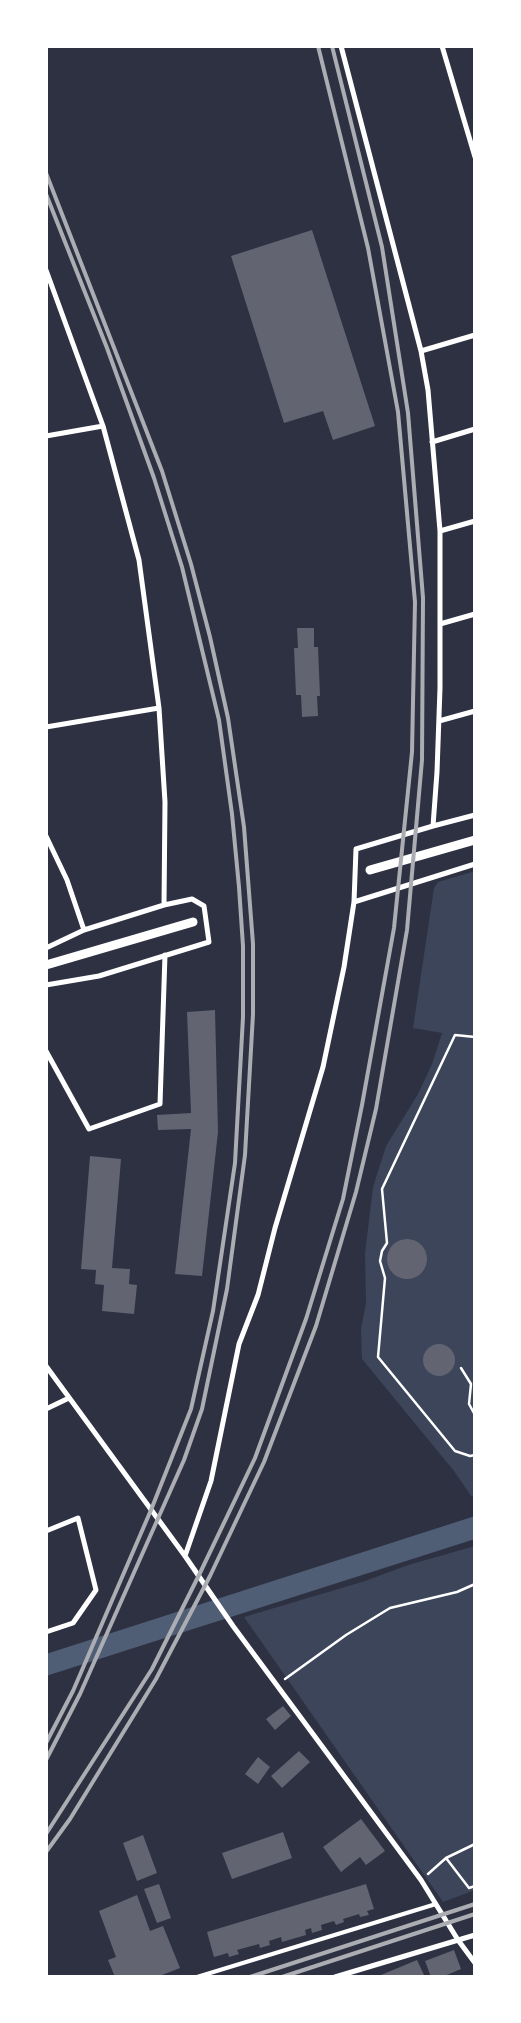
<!DOCTYPE html>
<html>
<head>
<meta charset="utf-8">
<style>
  body { margin:0 }
  #map { position:relative; width:521px; height:2023px; overflow:hidden; background:#2d3142; font-family:Barlow,sans-serif }
  canvas { display:block }
  .frame { position:absolute; inset:0; border:48px solid #fff; pointer-events:none }
</style>
</head>
<body>
<div id="map">
<canvas width="521" height="2023"></canvas>
<div class="frame"></div>
</div>
<script>
const c = document.querySelector('canvas').getContext('2d');
c.lineJoin = 'round';
function fillPath(path, color) {
  c.fillStyle = color;
  c.fill(path, 'evenodd');
}
function toPath(rows) {
  const path = new Path2D();
  for (const r of rows) {
    if (r.length === 3) {
      path.moveTo(r[0] + r[2], r[1]);
      path.arc(r[0], r[1], r[2], 0, 2 * Math.PI);
      continue;
    }
    path.moveTo(r[0], r[1]);
    for (let i = 2; i < r.length; i += 2) path.lineTo(r[i], r[i + 1]);
  }
  return path;
}
function strokePath(path, color, width, dash) {
  c.strokeStyle = color;
  c.lineWidth = width;
  c.lineCap = dash ? 'butt' : 'round';
  c.setLineDash(dash || []);
  c.stroke(path);
}
fillPath(toPath([
  [475,871,475,1497,471,1496,454,1471,362,1359,361,1329,366,1303,365,1253,373,1187,386,1146,418,1094,432,1064,442,1033,413,1028,434,888,438,882],
  [475,1546,475,1890,443,1902,244,1617,365,1581,408,1565]
]), '#3c4559');
fillPath(toPath([
  [475,1516,475,1539,46,1676,46,1654]
]), '#4f5d75');
fillPath(toPath([
  [312,230,375,426,333,440,323,411,284,423,231,256],
  [297,628,314,628,314,647,318,647,320,696,317,696,318,716,302,717,301,695,296,695,294,648,298,648],
  [215,1010,218,1132,202,1276,175,1274,191,1129,158,1130,157,1115,191,1113,187,1012],
  [90,1156,121,1159,112,1268,130,1269,129,1284,137,1285,134,1314,102,1311,104,1285,95,1284,96,1270,81,1269],
  [407,1259,20],
  [439,1360,16],
  [283,1706,291,1716,275,1730,266,1719],
  [299,1751,310,1762,282,1788,271,1776],
  [258,1757,270,1767,258,1784,245,1774],
  [361,1819,385,1851,366,1865,360,1857,341,1872,323,1847],
  [283,1832,292,1858,232,1879,222,1853],
  [143,1835,157,1873,137,1881,123,1843],
  [159,1884,171,1918,157,1923,144,1889],
  [366,1884,374,1909,367,1911,369,1915,360,1917,359,1914,343,1919,344,1922,336,1925,334,1921,321,1925,322,1930,312,1933,311,1928,305,1930,306,1935,282,1942,281,1937,269,1941,270,1945,260,1948,259,1944,237,1950,239,1954,229,1957,228,1953,214,1957,207,1932],
  [137,1895,150,1931,163,1926,180,1968,157,1977,115,1977,108,1960,116,1957,99,1911],
  [454,1950,461,1969,442,1977,431,1977,425,1961],
  [417,1960,425,1977,382,1977,381,1975]
]), '#626471');
strokePath(toPath([
  [475,1037,455,1035,382,1189,387,1243,382,1251,380,1261,385,1278,378,1357,455,1451,470,1456,475,1455],
  [461,1368,471,1384,469,1404,475,1415],
  [285,1679,346,1635,390,1608,457,1592,475,1584],
  [446,1858,469,1888,475,1886],
  [428,1874,446,1858,475,1844]
]), '#fff', 2.5);
strokePath(toPath([
  [197,1977,436,1904]
]), '#fff', 4);
strokePath(toPath([
  [442,46,475,157],
  [46,270,103,426,139,560,159,708,165,802,164,905],
  [421,351,475,335],
  [46,436,103,426],
  [432,442,475,429],
  [440,531,475,521],
  [440,624,475,614],
  [439,721,475,711],
  [46,727,159,708],
  [433,826,475,815],
  [46,836,67,880,84,930],
  [354,902,475,864],
  [46,948,84,930,164,905,192,899,204,906,209,942,99,976,46,985],
  [46,1051,89,1129,160,1104,165,955],
  [46,1366,185,1556,233,1626,421,1880,458,1940,475,1963],
  [46,1409,69,1398],
  [46,1531,78,1518,96,1590,73,1623,46,1632],
  [185,1556,211,1481,239,1344,258,1295,275,1228,323,1067,344,967,354,902,356,849,433,826,437,772,440,688,440,531,428,390,421,351,341,46],
  [335,1977,475,1935]
]), '#fff', 5);
strokePath(toPath([
  [370,870,475,840],
  [46,965,193,922]
]), '#fff', 9);
strokePath(toPath([
  [46,173,162,471,191,564,210,637,228,718,244,827,253,944,253,1014,245,1155,227,1289,202,1409,184,1460,80,1694,46,1760],
  [46,194,107,348,154,478,182,567,219,720,232,814,239,887,243,946,243,1017,235,1163,213,1311,191,1409,151,1510,73,1691,46,1743],
  [46,1834,152,1669,200,1573,255,1458,306,1319,343,1199,362,1105,394,928,412,752,415,602,398,412,368,248,318,46],
  [46,1852,70,1819,156,1679,210,1576,264,1462,316,1326,356,1192,376,1109,407,930,422,760,423,598,408,413,382,247,332,46],
  [250,1977,475,1904],
  [282,1977,475,1914]
]), '#abadb3', 4);
</script>
</body>
</html>
